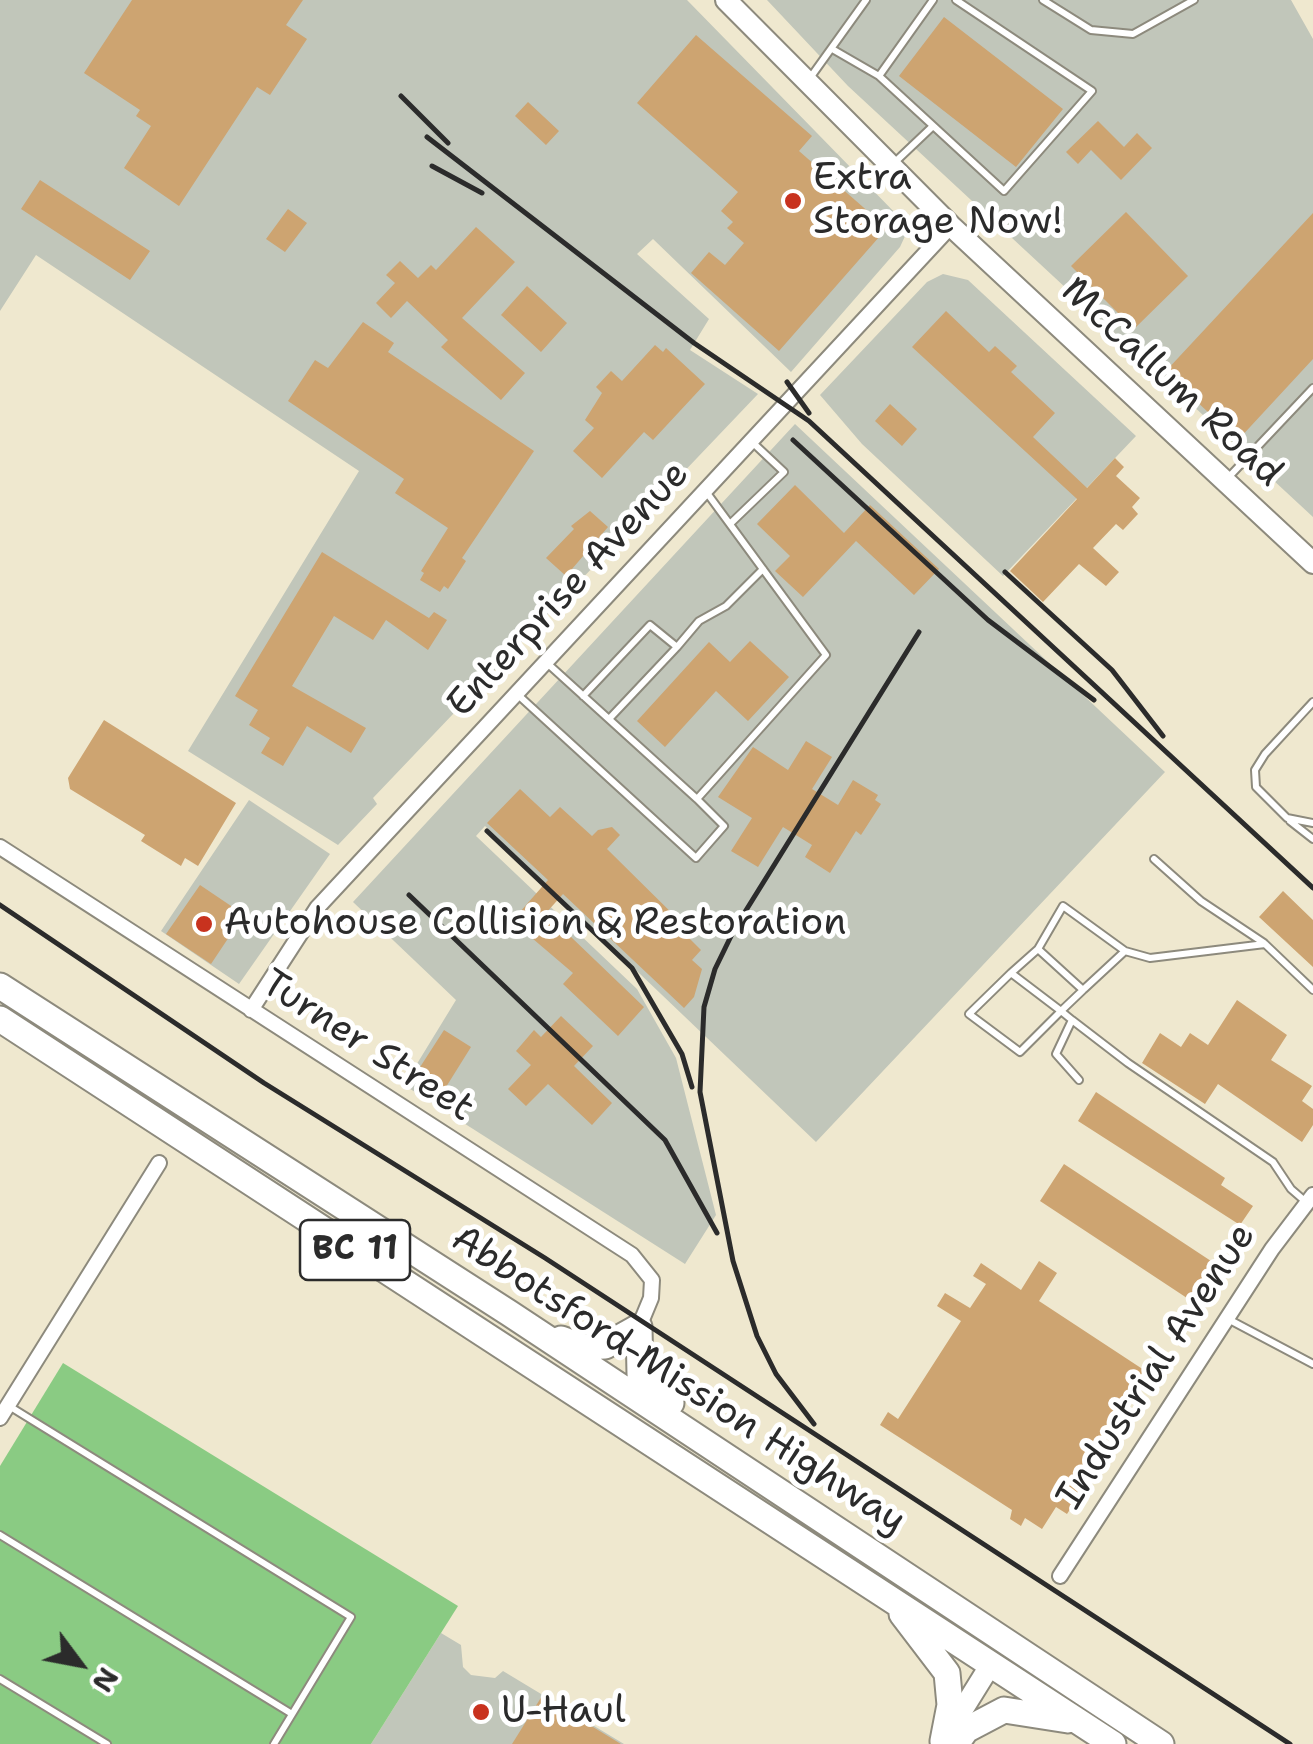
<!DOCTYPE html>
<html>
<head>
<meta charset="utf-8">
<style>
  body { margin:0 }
  #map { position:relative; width:1313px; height:1744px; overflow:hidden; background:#efe8cf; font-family:"Shantell Sans",sans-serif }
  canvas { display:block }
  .north { position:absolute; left:30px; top:1614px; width:100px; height:100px; -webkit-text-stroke:8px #fff; paint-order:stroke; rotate:122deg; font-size:28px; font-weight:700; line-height:40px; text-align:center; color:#2b2b2b }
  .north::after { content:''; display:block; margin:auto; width:35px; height:45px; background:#2b2b2b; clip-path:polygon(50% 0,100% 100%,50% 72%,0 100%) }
</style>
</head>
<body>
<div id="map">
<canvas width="1313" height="1744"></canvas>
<div class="north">N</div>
</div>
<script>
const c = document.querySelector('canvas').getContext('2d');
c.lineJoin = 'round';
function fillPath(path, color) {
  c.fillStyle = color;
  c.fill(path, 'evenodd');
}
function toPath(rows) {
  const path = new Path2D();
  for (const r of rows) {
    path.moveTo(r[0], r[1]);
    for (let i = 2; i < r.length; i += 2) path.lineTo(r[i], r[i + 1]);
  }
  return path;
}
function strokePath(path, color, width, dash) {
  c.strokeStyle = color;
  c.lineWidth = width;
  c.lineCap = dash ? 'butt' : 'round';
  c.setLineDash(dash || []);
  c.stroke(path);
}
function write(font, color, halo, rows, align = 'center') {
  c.font = font + ' "Shantell Sans",sans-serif';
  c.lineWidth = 10;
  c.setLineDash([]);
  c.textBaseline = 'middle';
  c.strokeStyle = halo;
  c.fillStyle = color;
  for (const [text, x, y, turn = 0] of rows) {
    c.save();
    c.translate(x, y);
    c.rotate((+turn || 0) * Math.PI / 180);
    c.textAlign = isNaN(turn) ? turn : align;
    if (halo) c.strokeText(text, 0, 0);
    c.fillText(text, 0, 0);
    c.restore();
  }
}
fillPath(toPath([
  [0,0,687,0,901,219,906,234,900,247,791,372,653,239,637,254,709,319,690,350,758,394,373,798,377,804,338,845,188,751,359,471,36,255,0,311],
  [767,0,1291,0,1313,39,1313,517,848,86],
  [943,274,968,280,1136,436,1003,576,862,444,820,395,927,282],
  [795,424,1165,772,816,1142,485,826,476,836,637,989,676,1058,716,1215,685,1264,404,1085,456,1000,353,902],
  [249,800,330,854,239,984,161,931],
  [441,1633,461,1645,463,1667,471,1675,495,1678,503,1671,624,1744,371,1744]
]), '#c1c6ba');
fillPath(toPath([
  [63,1363,458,1606,371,1744,0,1744,0,1466]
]), '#8acb83');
fillPath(toPath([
  [132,0,303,0,286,25,307,39,270,95,257,87,179,206,124,168,151,126,136,116,140,110,84,73],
  [944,17,1063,109,1016,167,899,76],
  [696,35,812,136,799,151,887,228,779,351,691,273,709,252,725,265,744,243,727,228,733,222,721,211,738,192,637,103],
  [528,102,559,131,546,145,515,116],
  [1098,121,1124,147,1137,133,1152,148,1121,180,1091,150,1078,164,1066,152],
  [40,180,150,251,130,280,21,209],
  [288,209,307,223,285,252,266,239],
  [1126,212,1188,276,1134,329,1071,266],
  [1313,213,1313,359,1238,440,1165,372],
  [476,227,515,262,462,318,525,373,501,400,441,347,448,340,407,301,391,318,376,303,395,283,386,275,400,261,418,278,431,265,436,270],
  [527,286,567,323,541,352,501,315],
  [946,311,989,352,995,346,1017,366,1011,372,1055,413,1033,437,1087,488,1115,458,1124,467,1116,476,1140,498,1132,507,1138,514,1123,530,1116,524,1093,548,1119,572,1106,586,1079,564,1043,602,1010,571,1077,499,912,347],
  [363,322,394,343,388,352,534,451,462,558,466,561,448,589,444,586,440,592,420,580,424,573,421,571,448,528,395,493,404,479,288,401,315,360,328,368],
  [655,345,663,352,666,348,705,384,653,440,644,432,602,478,573,451,594,428,585,420,602,393,596,387,611,371,622,381],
  [890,404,917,429,902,446,875,421],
  [795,485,844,533,870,505,939,569,914,595,856,541,803,597,775,571,790,556,757,524],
  [590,511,608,527,566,576,546,558,574,529,571,526],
  [322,552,429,618,434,612,447,620,428,650,386,620,373,640,334,616,292,686,366,728,351,753,307,726,283,766,261,753,270,738,249,725,258,710,235,696],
  [750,641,789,677,748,721,716,691,665,747,637,721,709,642,730,662],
  [104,720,236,803,198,866,185,858,181,866,141,841,145,835,70,789,68,778],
  [806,741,832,757,812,789,838,805,853,780,878,795,875,800,881,804,861,835,856,831,830,873,805,857,812,845,783,827,758,867,731,851,752,818,718,797,753,747,788,770],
  [520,789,550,817,560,807,592,836,598,830,612,827,620,835,607,849,693,934,689,938,701,950,692,960,702,969,694,997,684,1008,563,894,546,913,644,1007,618,1036,563,984,573,973,512,921,548,880,487,823],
  [200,885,240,912,233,923,237,925,211,964,166,934],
  [1283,891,1313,920,1313,967,1259,917],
  [1237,1000,1287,1035,1271,1060,1312,1086,1302,1101,1313,1109,1313,1125,1302,1142,1218,1084,1205,1104,1142,1063,1160,1033,1181,1047,1190,1033,1208,1045],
  [561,1016,593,1046,574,1066,612,1103,592,1125,548,1084,526,1106,508,1089,531,1065,516,1051,534,1030,541,1037],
  [444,1030,471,1047,441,1095,413,1078],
  [1096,1092,1225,1178,1221,1185,1253,1206,1240,1225,1078,1121],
  [1064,1164,1214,1263,1190,1300,1040,1201],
  [1039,1261,1057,1273,1039,1301,1144,1370,1100,1439,1111,1446,1067,1514,1056,1507,1042,1529,1025,1518,1021,1526,1010,1519,1012,1510,880,1425,888,1412,898,1419,961,1321,937,1306,945,1293,970,1308,986,1284,973,1276,981,1263,1021,1290],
  [542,1696,621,1744,512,1744]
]), '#cda471');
const lane = toPath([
  [1043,0,1091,30,1133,34,1194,0],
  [834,50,879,76,1004,191,1092,91,956,0],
  [879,76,933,0],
  [810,78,866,0],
  [894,163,933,126],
  [1226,480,1313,388],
  [732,522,784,472,751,441],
  [677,647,699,621,726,606,763,569],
  [547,663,697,799,826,655,707,493],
  [517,694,696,858,724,826,697,799],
  [583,696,650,625,677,647,609,719],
  [1313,702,1265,754,1255,770,1256,787,1287,818,1313,823],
  [1290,821,1313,839],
  [1154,859,1201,901,1264,943],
  [1038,949,1063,906,1125,951,1084,989],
  [1125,951,1150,958,1265,944,1313,990],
  [1011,973,1038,949,1083,990,1061,1011,1020,1052,969,1014,1011,973,1061,1011,1072,1020,1128,1063,1273,1162,1291,1189,1306,1202],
  [1072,1020,1056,1054,1079,1080],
  [1228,1319,1313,1364],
  [9,1406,351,1617,274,1744],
  [0,1535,292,1714],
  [0,1679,107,1744]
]);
const street = toPath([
  [0,847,632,1255,652,1280,651,1298,639,1327],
  [251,1010,317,908,951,226],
  [0,1418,159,1163],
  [1060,1576,1272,1249,1313,1195]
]);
const secondary = toPath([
  [726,0,951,226,1313,563],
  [950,1730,991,1664]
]);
const highway = toPath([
  [0,986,509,1313,1161,1744],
  [0,1019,1113,1744],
  [639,1327,640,1374,671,1403],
  [561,1339,583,1347,605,1346,639,1327],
  [902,1614,947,1673,950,1705,943,1741],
  [956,1744,966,1730,1004,1710,1068,1720]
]);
strokePath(lane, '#8d8a7d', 10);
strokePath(street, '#8d8a7d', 18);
strokePath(secondary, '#8d8a7d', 24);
strokePath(highway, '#8d8a7d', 29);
strokePath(lane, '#fff', 6);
strokePath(street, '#fff', 14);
strokePath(secondary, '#fff', 20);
strokePath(highway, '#fff', 25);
strokePath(toPath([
  [401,96,448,143],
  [427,137,694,343,809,421,1313,888],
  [432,166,482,193],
  [787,382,809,413],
  [793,440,988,620,1094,700],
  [1005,572,1112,670,1163,736],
  [487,831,632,968,682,1054,692,1087],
  [409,895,665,1140,717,1233],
  [0,905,264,1083,545,1258,1290,1744],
  [814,1424,776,1374,757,1336,733,1261,700,1092,704,1007,715,969,735,928,919,632]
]), '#2b2b2b', 5);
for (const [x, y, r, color] of [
  [793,201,10,"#c8321e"],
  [204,924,10,"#c8321e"],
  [481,1712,10,"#c8321e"]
]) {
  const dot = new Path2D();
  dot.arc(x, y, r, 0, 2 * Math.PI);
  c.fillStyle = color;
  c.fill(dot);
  strokePath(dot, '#fff', 4);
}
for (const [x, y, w] of [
  [355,1250,110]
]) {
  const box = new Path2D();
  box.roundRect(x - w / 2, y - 30, w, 60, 8);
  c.fillStyle = '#fff';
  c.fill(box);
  strokePath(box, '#2b2b2b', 2.5);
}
write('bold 35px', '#2b2b2b', null, [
  ["BC 11",355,1250]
]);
write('38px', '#2b2b2b', '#fff', [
  ["Extra",813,179],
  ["Storage Now!",813,223],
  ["Autohouse Collision & Restoration",224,924],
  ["U-Haul",501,1712]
], 'left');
write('38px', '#2b2b2b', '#fff', [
  ["McCallum Road",1171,383,43],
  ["Enterprise Avenue",569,590,-47],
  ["Turner Street",367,1047,33],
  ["Industrial Avenue",1157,1367,-57],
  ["Abbotsford-Mission Highway",678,1381,33]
]);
</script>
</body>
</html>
